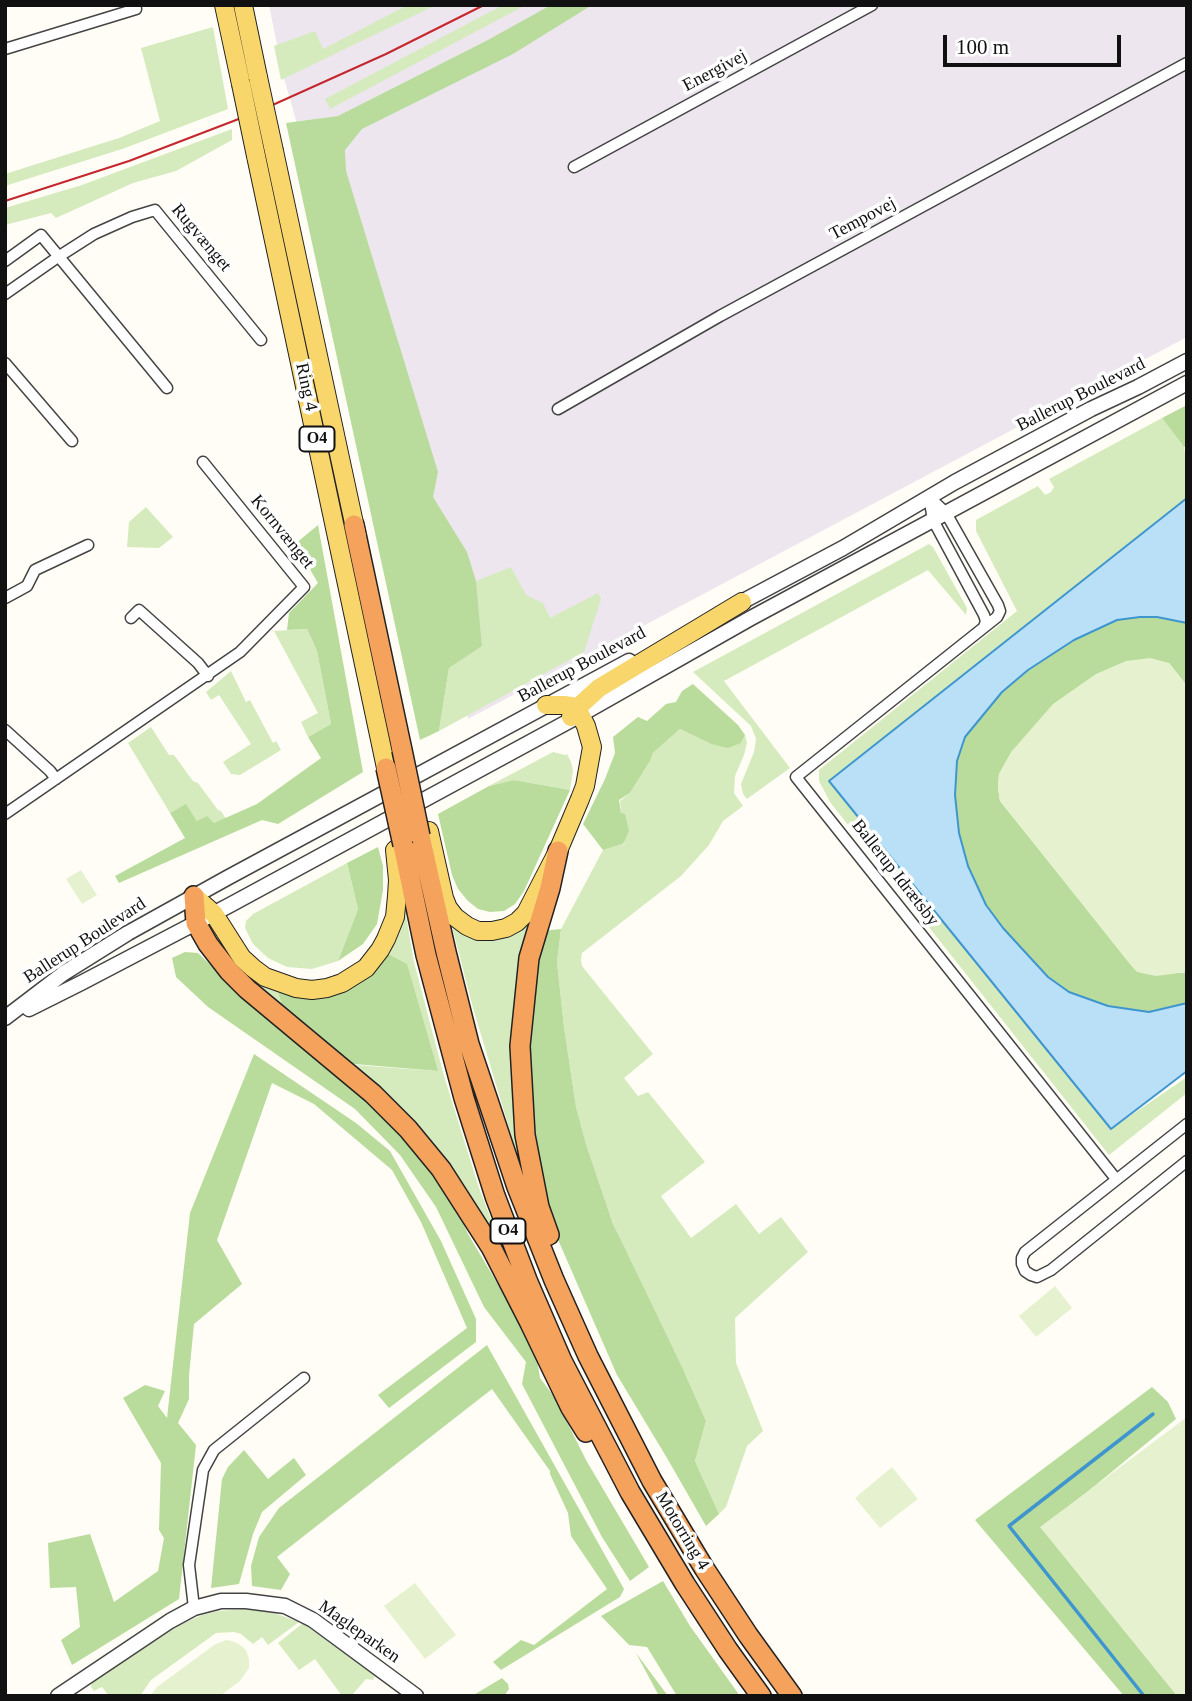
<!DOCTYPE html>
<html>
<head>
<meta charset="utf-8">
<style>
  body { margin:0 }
  #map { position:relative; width:1192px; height:1701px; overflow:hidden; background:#fffdf5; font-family:Georgia,serif }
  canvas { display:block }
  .frame { position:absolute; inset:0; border:7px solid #111; pointer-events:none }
  .scale { position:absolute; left:943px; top:35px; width:178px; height:32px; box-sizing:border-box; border:4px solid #111; border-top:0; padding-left:9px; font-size:21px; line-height:24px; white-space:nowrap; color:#111; -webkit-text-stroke:5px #fff; paint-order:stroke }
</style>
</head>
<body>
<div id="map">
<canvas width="1192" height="1701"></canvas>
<div class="frame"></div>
<div class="scale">100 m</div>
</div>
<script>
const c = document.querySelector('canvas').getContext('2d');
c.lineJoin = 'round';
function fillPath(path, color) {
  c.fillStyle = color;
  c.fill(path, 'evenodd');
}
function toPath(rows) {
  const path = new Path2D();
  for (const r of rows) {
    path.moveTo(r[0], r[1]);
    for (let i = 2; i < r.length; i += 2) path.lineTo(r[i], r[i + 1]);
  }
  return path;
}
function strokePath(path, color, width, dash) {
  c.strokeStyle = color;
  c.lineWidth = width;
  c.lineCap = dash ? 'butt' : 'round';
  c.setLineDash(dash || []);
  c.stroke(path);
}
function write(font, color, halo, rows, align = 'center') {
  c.font = font + ' Georgia,serif';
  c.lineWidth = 7;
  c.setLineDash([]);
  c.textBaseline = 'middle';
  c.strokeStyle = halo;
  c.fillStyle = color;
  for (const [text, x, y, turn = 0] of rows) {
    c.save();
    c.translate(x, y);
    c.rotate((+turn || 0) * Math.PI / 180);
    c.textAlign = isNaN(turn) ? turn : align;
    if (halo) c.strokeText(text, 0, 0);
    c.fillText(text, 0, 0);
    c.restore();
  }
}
fillPath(toPath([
  [269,5,1187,5,1187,337,468,719,283,75]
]), '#eee6ef');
fillPath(toPath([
  [408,5,436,5,281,80,274,46,315,31,323,49],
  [503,5,526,5,330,109,325,99],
  [213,27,228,109,125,148,5,186,5,174,119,138,160,121,141,48],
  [232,129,232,140,176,171,133,183,56,218,51,213,5,225,5,208,82,185],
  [1162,418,1184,447,1187,466,1187,498,829,781,1111,1129,1187,1077,1187,1093,1109,1155,830,802,819,781,819,770,1017,611,976,531,976,520,1038,486,1045,495,1051,492,1054,487,1049,479],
  [146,507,173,537,159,548,127,547,129,522],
  [929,544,933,547,967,608,966,615,928,570,724,681,790,768,747,799,743,794,741,784,754,752,756,739,751,726,693,672],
  [511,567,526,595,543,603,550,618,598,593,601,599,584,652,439,731,449,668,482,646,476,581],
  [307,629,317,651,331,724,308,737,301,722,318,713,274,631],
  [231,671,246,702,250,700,273,743,276,741,281,750,240,775,231,774,223,762,251,744,219,695,211,700,206,692],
  [151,727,169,755,174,755,193,781,198,783,218,810,221,811,226,819,214,823,198,822,186,805,170,813,128,743],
  [680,729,711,744,741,743,745,735,747,743,744,755,735,776,734,793,743,806,723,821,709,845,681,876,582,953,581,960,582,966,653,1054,624,1078,638,1096,648,1092,705,1162,661,1196,691,1238,736,1204,759,1234,781,1217,808,1252,735,1318,736,1363,763,1431,747,1446,726,1507,719,1514,695,1461,706,1421,683,1369,634,1271,613,1224,586,1144,576,1107,564,1027,557,962,561,929,603,850,624,844,620,801,630,793,650,761,653,753],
  [553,752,565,755,567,754,571,762,573,771,570,790,514,780,489,786],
  [347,863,358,909,338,961,312,969,287,967,268,958,253,944,245,928,246,921,253,914],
  [533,914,524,1156,518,1158,473,1008,452,926,457,925,476,937,497,939,506,937],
  [406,916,414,962,444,1076,479,1188,499,1240,494,1241,420,1132,354,1065,437,1071,384,952,398,918],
  [221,942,234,960,251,978,278,992,284,1013,259,991,218,944],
  [247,1609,274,1613,299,1622,268,1645,262,1637,253,1644,241,1634,234,1632,216,1633,151,1680,140,1696,109,1696,102,1687,94,1691,91,1687,92,1682,96,1679,180,1625,202,1615,218,1611],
  [303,1623,375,1676,373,1680,366,1679,353,1694,354,1696,342,1696,315,1659,299,1670,278,1643]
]), '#d5ebbd');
fillPath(toPath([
  [551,5,592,5,513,54,362,129,345,150,346,171,438,472,433,497,467,552,476,581,482,646,449,668,439,731,420,740,286,123,338,116,486,41],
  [1187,405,1187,446,1184,447,1162,418],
  [318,525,363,772,278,824,262,820,119,883,115,876,185,838,170,813,186,804,197,821,207,816,214,823,257,804,321,758,308,737,331,724,317,651,307,629,287,630,289,613,318,583,295,544],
  [1140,617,1157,617,1187,623,1187,686,1169,663,1012,751,999,774,998,788,1000,801,1137,971,1182,973,1187,972,1187,1003,1149,1012,1108,1006,1069,992,1048,977,1003,928,986,905,968,866,959,833,955,795,957,761,965,737,1002,692,1028,670,1074,640,1117,620],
  [693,684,738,725,745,735,741,743,728,748,711,744,680,729,653,753,650,761,630,793,619,800,621,813,625,814,629,831,623,844,603,850,583,824,605,779,615,753,613,737,638,717,647,721,666,704,676,702,682,691],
  [514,780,570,790,524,891,515,904,504,911,490,912,478,909,468,901,458,889,452,875,438,814,489,786],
  [378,847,383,866,383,890,377,924,363,944,338,961,358,909,347,863],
  [561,929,557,962,564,1027,576,1107,586,1144,613,1224,683,1369,706,1421,695,1461,719,1514,706,1526,667,1458,617,1375,549,1219,529,1094,526,1047,542,931],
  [185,952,198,953,241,994,355,1085,447,1186,468,1234,535,1347,540,1378,555,1398,586,1460,649,1567,630,1581,602,1537,522,1384,526,1362,484,1307,436,1207,400,1155,355,1109,208,1007,176,977,172,958],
  [384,952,407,964,438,1071,354,1064,336,1055,284,1013,278,992,302,996],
  [254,1054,356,1123,390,1151,441,1241,476,1319,476,1342,389,1408,378,1395,467,1328,421,1222,392,1170,314,1104,272,1083,217,1240,242,1284,194,1324,189,1375,189,1399,178,1423,196,1445,179,1599,72,1665,61,1640,80,1627,76,1587,50,1588,48,1543,90,1534,114,1602,158,1571,164,1538,159,1530,161,1463,123,1398,145,1385,165,1391,158,1406,167,1418,190,1213],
  [487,1345,624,1589,620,1597,501,1670,493,1662,521,1640,534,1645,607,1589,571,1536,568,1513,550,1474,550,1471,492,1389,277,1557,290,1574,281,1590,252,1586,251,1566,259,1537,279,1508],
  [1152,1387,1168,1402,1176,1419,1046,1526,1180,1696,1124,1696,975,1520],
  [244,1450,268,1479,294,1458,306,1475,262,1512,253,1534,239,1584,211,1588,222,1479,228,1467],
  [663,1581,690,1626,740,1696,677,1696,647,1647,629,1645,601,1616],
  [636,1653,668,1696,659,1696],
  [502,1678,508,1684,509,1689,504,1696,472,1696]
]), '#b9dc9c');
fillPath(toPath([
  [1150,658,1169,663,1187,686,1187,972,1156,976,1137,972,1129,963,1000,801,998,788,999,774,1012,751,1053,704,1096,674,1126,661],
  [81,870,97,895,82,904,66,879],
  [1055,1286,1072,1308,1036,1337,1019,1316],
  [1187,1417,1187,1696,1177,1696,1040,1527],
  [892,1467,918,1499,880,1528,855,1498],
  [415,1583,456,1635,425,1659,384,1606],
  [226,1640,232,1641,239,1644,246,1650,249,1659,249,1668,240,1681,220,1696,150,1696,157,1687,214,1645]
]), '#e6f2cf');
const water = toPath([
  [1187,498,1187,623,1157,617,1140,617,1117,620,1074,640,1028,670,1002,692,965,737,957,761,955,795,959,833,968,866,986,905,1003,928,1048,977,1069,992,1108,1006,1149,1012,1187,1003,1187,1071,1111,1129,829,781,1187,498]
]);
fillPath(water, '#b9e0f7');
strokePath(water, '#3f96cf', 2);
strokePath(toPath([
  [1144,1696,1009,1526,1153,1414]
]), '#3f96cf', 3.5);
const minor = toPath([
  [5,49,136,9,135,5],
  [574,167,872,5],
  [5,261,41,235,167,388],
  [5,294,58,257,94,234,132,217,155,210,261,340],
  [5,363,72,441],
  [558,409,720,316,1187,63],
  [929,497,946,513,998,605,1000,611,997,617,796,777,1116,1179],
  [929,497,933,520,984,615,986,621,984,627],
  [5,598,27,586,35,570,88,545],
  [131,618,139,610,198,663,208,676],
  [5,730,50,771,56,779],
  [5,814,240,652,304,587,203,462],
  [1187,1124,1025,1252,1022,1258,1022,1264,1025,1271,1031,1275,1037,1277,1051,1270,1187,1161],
  [194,1608,189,1565,203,1470,214,1450,304,1378]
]);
const tertiary = toPath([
  [734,606,843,548,955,482,1091,409,1138,387,1187,361],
  [29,1009,81,983,230,905,571,720,751,618,1187,383],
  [5,1018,64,973,128,933,227,878,629,661],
  [58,1696,170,1621,194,1608,221,1601,246,1601,285,1606,313,1620,416,1696]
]);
const primary = toPath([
  [224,5,241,84],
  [243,5,258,77],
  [274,151,357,537],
  [256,156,386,768],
  [571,717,576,709,599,688,742,602],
  [429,831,444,898,448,908,455,917,467,926,478,931,492,931,506,928,517,922,526,913,558,851,580,799,585,786,592,747,586,726,579,712,571,706,564,705,546,705],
  [194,896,214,914,242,958,253,968,265,977,296,988,312,990,327,988,342,983,366,968,380,950,386,939,395,917,397,896,398,880,395,850]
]);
const motorway = toPath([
  [354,525,402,750],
  [420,836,446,952,469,1044,517,1187,554,1280,588,1356,652,1481,704,1568,748,1635,792,1696],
  [403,845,426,955,464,1098,495,1196,527,1280,562,1361,630,1492,685,1584,728,1650,761,1696],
  [194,896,196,923,208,944,229,971,247,989,373,1094,408,1129,441,1169,491,1247,530,1323,571,1408,586,1432],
  [549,1235,539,1207,525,1135,520,1046,529,958,550,888,558,851]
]);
strokePath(minor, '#444', 13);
strokePath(tertiary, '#444', 17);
strokePath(primary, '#222', 20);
strokePath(motorway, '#222', 22);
strokePath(minor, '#fff', 10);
strokePath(tertiary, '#fff', 14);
strokePath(primary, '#f9d66b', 18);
strokePath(motorway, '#f5a25d', 19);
strokePath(toPath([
  [5,201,129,161,257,112,386,54,484,5]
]), '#c4262e', 2);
const primaryBridge = toPath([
  [258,77,274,151],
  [241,84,256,156]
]);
const motorwayBridge = toPath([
  [402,750,420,836],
  [386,768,403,845]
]);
strokePath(primaryBridge, '#222', 20, []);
strokePath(motorwayBridge, '#222', 22, []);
strokePath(primaryBridge, '#f9d66b', 18);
strokePath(motorwayBridge, '#f5a25d', 19);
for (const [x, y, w] of [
  [317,439,35],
  [508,1231,35]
]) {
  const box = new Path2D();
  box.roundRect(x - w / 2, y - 12.5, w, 25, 5);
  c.fillStyle = '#fff';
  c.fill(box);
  strokePath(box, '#111', 2);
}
write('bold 16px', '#111', null, [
  ["O4",317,439],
  ["O4",508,1231]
]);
write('18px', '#111', '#fff', [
  ["Energivej",715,71,-28],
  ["Tempovej",863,219,-28],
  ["Rugvænget",201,238,50],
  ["Ring 4",306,387,78],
  ["Ballerup Boulevard",1081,395,-27],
  ["Kornvænget",282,532,51],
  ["Ballerup Boulevard",582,665,-28],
  ["Ballerup Idrætsby",895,873,52],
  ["Ballerup Boulevard",85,941,-33],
  ["Motorring 4",682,1531,59],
  ["Magleparken",359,1632,35]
]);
</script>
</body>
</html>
